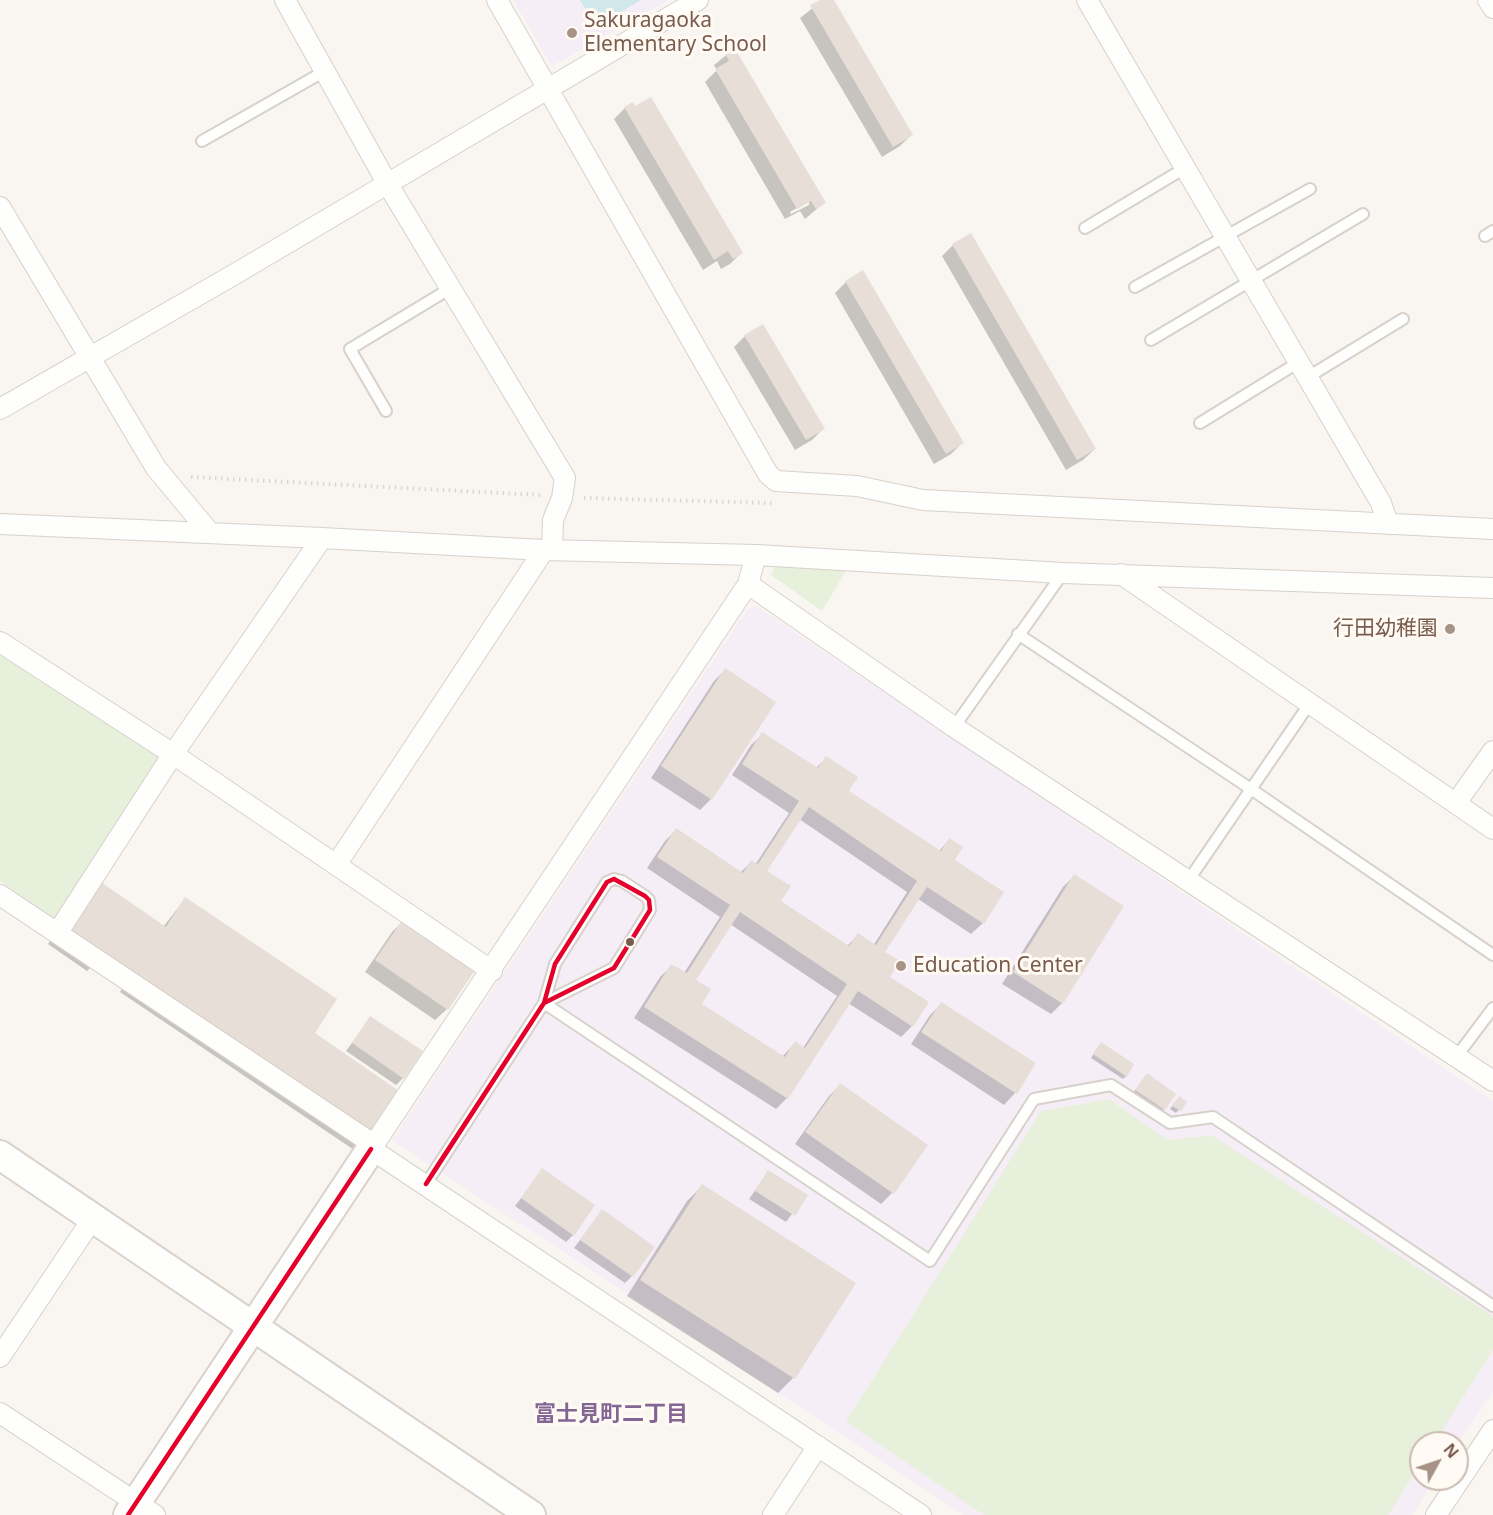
<!DOCTYPE html>
<html>
<head>
<meta charset="utf-8">
<style>
  body { margin:0 }
  #map { position:relative; width:1493px; height:1515px; overflow:hidden; background:#f9f5f0; font-family:"Noto Sans",sans-serif }
  canvas { display:block }
  .north { position:absolute; left:1409px; top:1431px; width:60px; height:60px; box-sizing:border-box; background:#fffaf3; border:2px solid #cabbb1; border-radius:50%; rotate:50deg; font-size:16px; font-weight:700; line-height:24px; text-align:center; color:#7a5c4d }
  .north::after { content:''; display:block; margin:auto; width:21px; height:27px; background:#a69286; clip-path:polygon(50% 0,100% 100%,50% 72%,0 100%) }
</style>
</head>
<body>
<div id="map">
<canvas width="1493" height="1515"></canvas>
<div class="north">N</div>
</div>
<script>
const c = document.querySelector('canvas').getContext('2d');
c.lineJoin = 'round';
function fillPath(path, color) {
  c.fillStyle = color;
  c.fill(path, 'evenodd');
}
function toPath(rows) {
  const path = new Path2D();
  for (const r of rows) {
    path.moveTo(r[0], r[1]);
    for (let i = 2; i < r.length; i += 2) path.lineTo(r[i], r[i + 1]);
  }
  return path;
}
function strokePath(path, color, width, dash) {
  c.strokeStyle = color;
  c.lineWidth = width;
  c.lineCap = dash ? 'butt' : 'round';
  c.setLineDash(dash || []);
  c.stroke(path);
}
function write(font, color, halo, rows, align = 'center') {
  c.font = font + ' "Noto Sans","Noto Sans JP",sans-serif';
  c.lineWidth = 6;
  c.setLineDash([]);
  c.textBaseline = 'middle';
  c.strokeStyle = halo;
  c.fillStyle = color;
  for (const [text, x, y, turn = 0] of rows) {
    c.save();
    c.translate(x, y);
    c.rotate((+turn || 0) * Math.PI / 180);
    c.textAlign = isNaN(turn) ? turn : align;
    if (halo) c.strokeText(text, 0, 0);
    c.fillText(text, 0, 0);
    c.restore();
  }
}
fillPath(toPath([
  [513,0,669,0,552,66],
  [755,605,1493,1101,1493,1392,1457,1446,1457,1443,1421,1443,1421,1479,1435,1479,1412,1515,964,1515,392,1140,747,610]
]), '#f6eef6');
fillPath(toPath([
  [778,561,850,564,822,611,771,575],
  [0,652,164,757,56,919,0,881],
  [1109,1099,1168,1140,1211,1135,1493,1316,1493,1350,1434,1443,1421,1443,1421,1463,1388,1515,984,1515,846,1422,1041,1111]
]), '#e7f0db');
fillPath(toPath([
  [580,0,641,0,596,27]
]), '#d0e8ea');
fillPath(toPath([
  [823,0,832,0,911,135,900,146,882,157,800,18],
  [734,49,824,203,805,219,800,211,785,219,705,82,717,70,714,65],
  [809,201,809,205,791,214,790,212],
  [625,108,741,253,730,264,721,269,717,261,703,270,614,119],
  [953,245,1095,449,1083,460,1066,470,942,256],
  [846,282,962,443,951,454,934,464,835,293],
  [745,336,823,429,812,440,795,450,734,347],
  [725,670,711,799,700,810,651,778,714,681],
  [763,734,816,768,826,758,847,792,939,851,949,840,953,860,983,923,971,934,918,899,883,952,887,977,912,1026,901,1037,848,1003,787,1098,776,1109,634,1018,660,977,672,966,684,973,720,917,647,868,665,841,676,830,740,873,751,862,755,865,789,813,732,775,751,745],
  [799,819,907,892,873,946,858,935,847,946,779,901,765,871],
  [730,924,837,996,803,1048,795,1043,782,1057,699,1004,694,980],
  [1074,876,1062,1003,1051,1014,1002,984,1063,887],
  [84,891,163,927,185,899,313,1034,360,1154,120,992,123,987,91,967,87,971,48,944],
  [403,921,447,1009,435,1020,365,972,392,932],
  [941,1004,1034,1064,1015,1093,1004,1105,911,1044,930,1015],
  [370,1018,403,1078,396,1085,346,1051],
  [1098,1047,1126,1076,1123,1079,1091,1058],
  [1147,1075,1164,1109,1157,1116,1129,1098],
  [840,1085,892,1193,881,1204,795,1144,829,1096],
  [1176,1101,1185,1103,1176,1113,1170,1109],
  [543,1170,573,1235,566,1242,515,1206],
  [768,1172,806,1195,786,1222,749,1199],
  [702,1186,854,1284,793,1378,778,1393,627,1296,687,1201],
  [602,1211,632,1276,625,1283,574,1248]
]), '#0003');
fillPath(toPath([
  [820,0,834,0,913,135,893,147,810,5],
  [734,47,826,203,816,209,811,201,797,209,715,69,729,61,725,53],
  [651,97,743,253,733,259,728,251,714,260,624,107,633,102,635,106],
  [971,233,1096,449,1077,460,952,244],
  [863,270,964,443,946,454,845,281],
  [763,324,825,429,806,440,744,335],
  [725,668,776,702,712,800,661,766],
  [762,732,818,768,826,756,858,777,849,791,941,851,949,838,963,847,955,860,1004,892,984,924,927,887,885,952,900,961,890,977,929,1002,913,1027,858,991,788,1099,644,1007,671,964,687,973,730,905,657,857,676,828,743,873,751,860,758,864,799,801,742,764],
  [809,807,917,881,876,945,858,933,849,946,781,901,791,886,767,871],
  [740,912,847,984,805,1048,795,1041,785,1057,702,1004,711,989,696,980],
  [1074,874,1124,906,1063,1004,1013,972],
  [95,878,166,927,185,897,337,999,315,1033,405,1095,373,1144,58,932],
  [403,919,476,969,448,1010,375,960],
  [941,1002,1036,1063,1017,1094,921,1032],
  [370,1016,423,1051,404,1079,352,1043],
  [1101,1042,1134,1064,1127,1077,1093,1054],
  [1147,1073,1176,1094,1165,1110,1135,1090],
  [840,1083,928,1145,894,1194,805,1132],
  [1179,1096,1187,1102,1181,1111,1172,1106],
  [542,1168,595,1205,574,1236,521,1198],
  [768,1170,808,1195,795,1216,755,1191],
  [702,1184,856,1283,795,1379,640,1280],
  [602,1209,655,1247,633,1277,580,1240]
]), '#e6ded7');
const lane = toPath([
  [202,141,325,71],
  [1085,228,1185,168],
  [1485,236,1493,231],
  [1135,287,1310,189],
  [1151,340,1363,214],
  [1308,377,1403,319],
  [386,411,350,349,451,288],
  [1200,423,1299,362],
  [1018,634,1251,789,1493,955],
  [954,727,1063,573],
  [1188,881,1310,703],
  [544,1003,930,1261,1034,1099,1111,1085,1170,1123,1213,1117,1493,1306],
  [1457,1056,1493,1008],
  [426,1184,544,1003,555,964,607,882,614,879,622,881,645,896,649,900,650,910,614,968,544,1003]
]);
const street = toPath([
  [285,0,387,183,565,478,562,498,553,520,552,550],
  [497,0,768,474,776,481,857,486,923,500,1493,529],
  [1087,0,1381,503,1388,524],
  [1488,0,1493,8],
  [0,207,156,468,210,533],
  [0,409,235,274,698,0],
  [0,524,322,538],
  [1121,574,1493,829],
  [748,584,954,727,1493,1081],
  [0,642,173,754,492,971],
  [1456,803,1493,751],
  [336,865,544,550],
  [0,895,373,1144,371,1149,748,584,756,555],
  [58,932,173,754,322,538,544,550,756,555,1063,573,1493,588],
  [371,1149,921,1515],
  [0,1357,93,1218],
  [0,1413,155,1515],
  [773,1515,818,1446],
  [1436,1515,1493,1430]
]);
const secondary = toPath([
  [0,1155,531,1515],
  [128,1515,371,1149]
]);
strokePath(lane, '#d7d1cb', 14);
strokePath(street, '#d7d1cb', 22);
strokePath(secondary, '#d9d2cb', 32);
strokePath(toPath([
  [191,477,540,495],
  [584,498,773,503]
]), '#dcd5d0', 4, [1.5, 4.5]);
strokePath(lane, '#fefefd', 10);
strokePath(street, '#fefefd', 20);
strokePath(secondary, '#fefefd', 28);
strokePath(toPath([
  [614,879,645,896,649,900,650,910,614,968,544,1003,555,964,607,882,614,879],
  [544,1003,426,1184,436,1168,544,1003],
  [128,1515,371,1149]
]), '#e4002b', 4.5);
for (const [x, y, r, color] of [
  [572,33,6,"#a69286"],
  [1450,629,6,"#a69286"],
  [630,942,5,"#7a5c4d"],
  [901,966,6,"#a69286"]
]) {
  const dot = new Path2D();
  dot.arc(x, y, r, 0, 2 * Math.PI);
  c.fillStyle = color;
  c.fill(dot);
  strokePath(dot, '#fffaf3', 2);
}
write('21px', '#7a5c4d', '#fffaf3', [
  ["Sakuragaoka",584,21],
  ["Elementary School",584,45],
  ["行田幼稚園",1438,629,"right"],
  ["Education Center",913,966]
], 'left');
write('bold 22px', '#846695', '#fffaf3', [
  ["富士見町二丁目",611,1415]
]);
</script>
</body>
</html>
